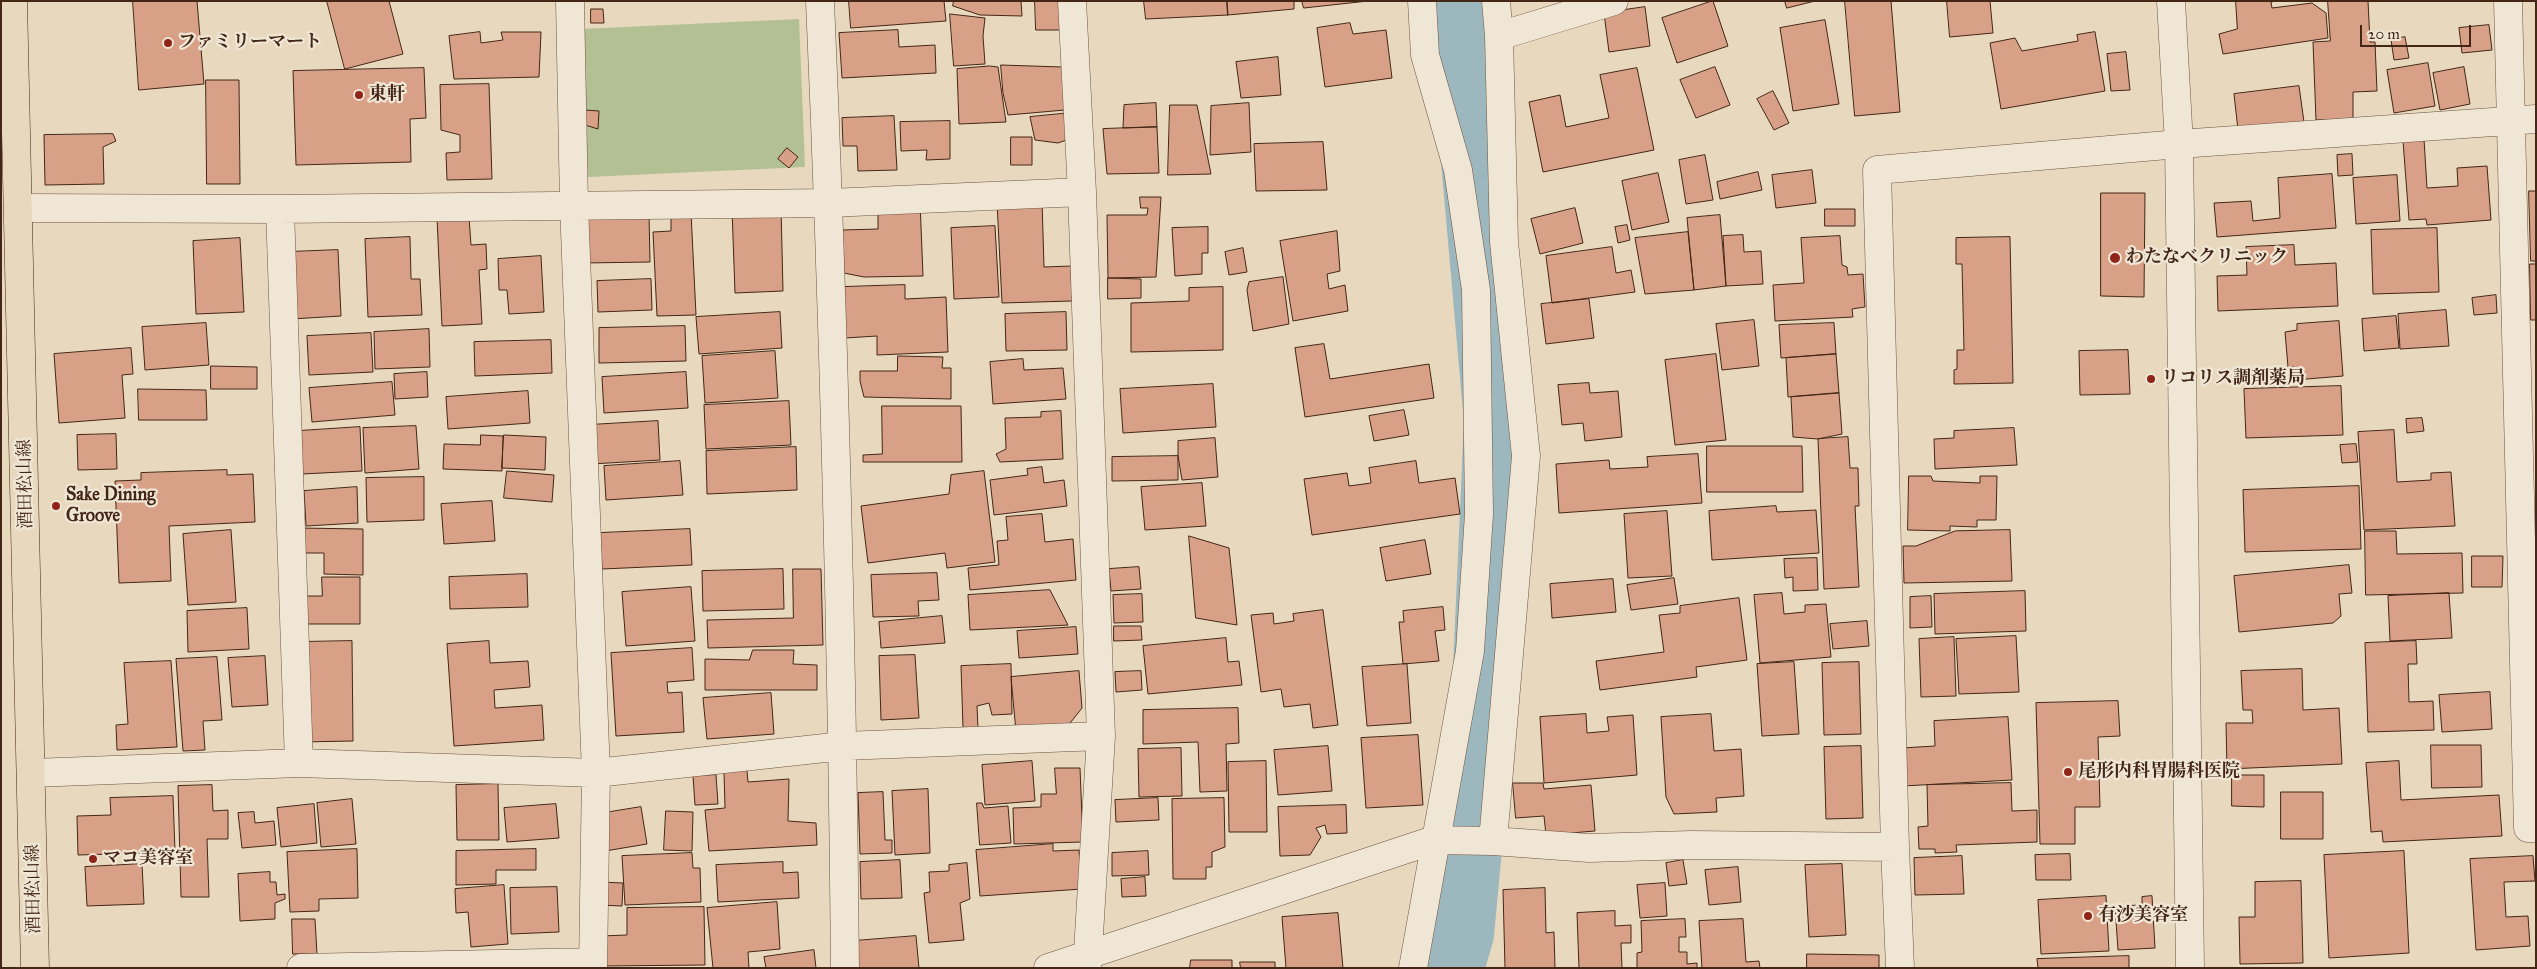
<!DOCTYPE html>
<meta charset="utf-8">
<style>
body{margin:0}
#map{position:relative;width:2537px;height:969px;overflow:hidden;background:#e8d9be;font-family:"IM FELL Great Primer",serif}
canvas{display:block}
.frame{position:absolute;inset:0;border:2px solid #442616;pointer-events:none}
.scale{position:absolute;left:2360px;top:25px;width:111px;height:22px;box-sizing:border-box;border:2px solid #442616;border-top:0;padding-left:6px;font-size:15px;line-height:18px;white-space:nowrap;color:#442616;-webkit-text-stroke:4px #f0e6d5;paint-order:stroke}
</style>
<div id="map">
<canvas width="2537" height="969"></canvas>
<div class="frame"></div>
<div class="scale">20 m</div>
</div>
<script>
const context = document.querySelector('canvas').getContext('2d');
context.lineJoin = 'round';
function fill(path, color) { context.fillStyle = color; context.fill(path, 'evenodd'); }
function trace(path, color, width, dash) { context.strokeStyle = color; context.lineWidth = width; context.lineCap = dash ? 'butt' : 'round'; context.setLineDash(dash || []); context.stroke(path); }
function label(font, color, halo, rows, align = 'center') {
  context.font = font + ' "IM FELL Great Primer","Noto Serif JP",serif'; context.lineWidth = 4.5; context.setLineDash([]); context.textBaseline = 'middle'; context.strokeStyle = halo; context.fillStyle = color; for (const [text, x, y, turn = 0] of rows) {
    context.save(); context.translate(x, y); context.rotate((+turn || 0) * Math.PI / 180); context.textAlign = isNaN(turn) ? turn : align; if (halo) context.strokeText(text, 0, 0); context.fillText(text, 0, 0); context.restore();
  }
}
const green = new Path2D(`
 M799 19 805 167 588 177 580 29Z`);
const river = new Path2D(`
 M1451 968 1461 934 1486 668 1497 422 1460 1`);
const building = new Path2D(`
 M133 1H197L204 84 139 90Z
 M327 1H389L403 54 345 69Z
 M849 1H944L946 21 851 28Z
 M954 1H1021L1022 16 980 15 953 6Z
 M1035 1H1067V30H1036Z
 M1144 1H1227L1228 15 1146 19Z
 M1227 1H1294V9L1228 15Z
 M1302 1H1368L1304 8Z
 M1713 1 1728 46 1677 63 1662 18Z
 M1785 1H1815L1787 8Z
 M1845 1H1891L1900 112 1855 116Z
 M1947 1H1990L1993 33 1950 37Z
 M2236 1H2276L2271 2 2272 8 2312 3 2326 13 2328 38 2223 54 2219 34 2237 29Z
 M2328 1H2368L2370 42H2375L2377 91 2353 92V119L2316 120 2313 42 2330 41Z
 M1645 7 1650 46 1609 52 1604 13Z
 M591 9H603L604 23H591Z
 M950 14 985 18 983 36 985 64 954 66Z
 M1825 20 1839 104 1793 111 1780 28Z
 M1350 23 1353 34 1386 30 1392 78 1325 87 1317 28Z
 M2489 25 2492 50 2462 53 2459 28Z
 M898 30 899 47 935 45 936 73 842 78 839 33Z
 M480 32 481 43 503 40 501 32H541L539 77 454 79 449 36Z
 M2095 32 2105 91 2001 109 1990 43 2015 38 2022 51 2078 41 2077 35Z
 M2405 37 2409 58 2394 60 2391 40Z
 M2126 52 2130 90 2111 91 2107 54Z
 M1278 57 1281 95 1241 98 1236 62Z
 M2428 63 2435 106 2394 113 2387 70Z
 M1001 65 1062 67 1065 110 1008 115 1003 93Z
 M990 66 998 67 1006 122 959 124 957 69Z
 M1715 67 1730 105 1696 118 1680 80Z
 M2464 67 2470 104 2440 110 2433 73Z
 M424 68 426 118 410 119 411 162 296 165 293 71Z
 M1637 68 1654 150 1543 172 1529 102 1560 95 1566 127 1609 118 1600 75Z
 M206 80H239L240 184H207Z
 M489 84 492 179 447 180 446 153 460 152V135L441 130 440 85Z
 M2299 86 2304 122 2238 130 2234 94Z
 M1773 91 1789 123 1774 130 1757 99Z
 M1156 103 1157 127 1123 128 1124 105Z
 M1249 103 1251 152 1210 155 1211 106Z
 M1170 105H1197L1211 174 1168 175Z
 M585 110 599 111 598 129 585 125Z
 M1071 113 1072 138 1058 143 1035 140 1030 117Z
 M894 116 897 170 858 171 857 146H843L842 118Z
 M950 121V159L926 160 927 150 901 151 900 122Z
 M1157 127 1159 173 1107 174 1103 129Z
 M113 134 116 141 103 147 104 184 45 185 44 135Z
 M1011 137H1032V165H1011Z
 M2424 139 2427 188 2458 186 2457 168 2487 166 2491 220 2427 225 2426 219 2409 220 2403 141Z
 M1323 142 1327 190 1256 191 1254 144Z
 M787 148 798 157 789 168 778 159Z
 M2352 154 2353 175 2338 176 2337 155Z
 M1705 155 1713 200 1686 204 1679 160Z
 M1812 170 1816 203 1776 208 1772 175Z
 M1758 172 1762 190 1720 199 1717 182Z
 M1658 173 1669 222 1632 230 1622 181Z
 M2332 174 2336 228 2217 237 2214 203 2251 201 2253 221 2280 218 2278 178Z
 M2397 175 2400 221 2356 224 2353 178Z
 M2529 191H2536V261H2531Z
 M2101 193H2145L2144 297 2101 296Z
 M1140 197H1161L1156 277 1108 278 1107 215H1147L1148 208H1141Z
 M920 201 923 276 864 277 844 273 842 230 878 229V203Z
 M1042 201 1044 267 1071 266 1072 301 1002 303 997 202Z
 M781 207 783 291 735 293 732 209Z
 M1575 208 1583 243 1540 254 1531 219Z
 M1825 209H1855V226H1825Z
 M691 212 696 315 657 316 653 232 671 231V213Z
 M649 213 650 262 584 263 583 215Z
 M1720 215 1726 286 1694 290 1687 218Z
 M469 217 471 245 486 244 487 269 479 270 482 324 442 326 437 218Z
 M1627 225 1630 240 1618 243 1615 227Z
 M995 226 999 297 954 299 951 228Z
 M1208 227V253H1202V274L1175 276 1172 228Z
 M2437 228 2439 292 2373 294 2371 230Z
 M1337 231 1340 271 1327 274 1329 289 1345 285 1348 311 1293 321 1280 241Z
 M1688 232 1694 290 1645 294 1635 238Z
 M1743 235 1744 252 1761 251 1763 284 1726 286 1723 236Z
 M1840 236 1842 265 1847 267 1848 275 1863 274 1865 307 1852 309 1853 317 1775 321 1773 285 1804 283 1801 238Z
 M410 237 411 279H420L422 315 368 317 365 239Z
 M2010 237 2013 383 1954 384V370L1957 369V350H1964L1962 264H1956V238Z
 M240 238 244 312 196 314 193 241Z
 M2294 245 2295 265 2336 263 2338 306 2218 311 2217 276 2247 275 2246 247Z
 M1612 247 1616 273 1631 270 1635 292 1552 303 1546 256Z
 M1243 248 1247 272 1229 275 1225 252Z
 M338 250 341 316 291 319 288 252Z
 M541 256 544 312 509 314 507 290H499L498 259Z
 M2530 264H2536V320H2531Z
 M1283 277 1289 324 1253 331 1247 290 1249 282Z
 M1108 278 1141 279V298L1108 299Z
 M651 279 652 310 598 312 597 281Z
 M905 285V299L946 297 948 352 877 355V336L845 338 843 287Z
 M1223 287V350L1131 352V303L1189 301V288Z
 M2496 295 2497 313 2474 315 2472 298Z
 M1589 299 1594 338 1546 344 1541 304Z
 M2446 310 2449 346 2400 349 2398 314Z
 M780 312 782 348 699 354 696 317Z
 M1066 312 1067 350 1006 351 1005 314Z
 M2396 316 2399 348 2364 351 2362 319Z
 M1754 320 1759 366 1722 370 1716 324Z
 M2339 321 2343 376 2295 380 2294 367H2288L2285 332 2297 330V324Z
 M206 323 209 365 145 370 142 327Z
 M1834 323 1836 354 1781 358 1779 325Z
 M685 326 686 361 599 363V328Z
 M429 329 430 367 375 369 374 332Z
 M371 333 373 372 309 375 307 336Z
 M551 340 552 373 475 376 474 342Z
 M1324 344 1330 379 1429 364 1434 398 1305 417 1295 348Z
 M131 348 133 374 122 375 125 418 59 423 54 354Z
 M2128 350 2130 394 2080 395 2079 351Z
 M775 351 778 398 705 403 702 356Z
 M1716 354 1726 440 1675 445 1665 360Z
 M1836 354 1839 393 1788 397 1786 358Z
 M898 356 943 357 942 368H951V399L864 397 860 381V371H897Z
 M1023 359 1024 370 1063 368 1066 399 993 404 990 362Z
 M211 366 257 367V389H211Z
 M427 372 428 397 395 399 394 374Z
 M686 372 688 408 604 413 602 377Z
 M392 382 395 415 312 422 309 388Z
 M1589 383 1590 393 1618 391 1622 437 1585 441 1583 423 1562 425 1558 385Z
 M1213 384 1216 427 1123 433 1120 389Z
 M2341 386 2343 435 2246 438 2244 389Z
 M138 389 206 390 207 420H139Z
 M528 391 530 423 448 429 446 397Z
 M1839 393 1842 434 1818 439 1793 437 1791 397Z
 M789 401 791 445 706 449 704 405Z
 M882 406H961L962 462H863V455L882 454Z
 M1404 410 1409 435 1374 441 1369 416Z
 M1061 411 1063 459 1000 462 996 454 1006 449 1005 418 1041 417V412Z
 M2422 418 2424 431 2407 433 2406 419Z
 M658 421 660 460 591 464 589 425Z
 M416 426 419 469 365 473 363 428Z
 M360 427 362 471 302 474 299 431Z
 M2014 428 2017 465 1935 469 1934 439 1954 438V431Z
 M2394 430 2397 482 2431 480V473L2451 472 2455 526 2364 530 2358 432Z
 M116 434 117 469 78 470 77 435Z
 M481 435 503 436 502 471 443 469 444 444 480 445Z
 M504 435 546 437 545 470 502 468Z
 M1848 437 1850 468H1858L1859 506H1855L1859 587 1824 589 1818 439Z
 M1215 438 1218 477 1182 480 1178 456V441Z
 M2356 444 2358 462 2342 463 2340 445Z
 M1707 446H1802L1803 492H1707Z
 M796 447 797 490 707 494 706 451Z
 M1698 454 1702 503 1559 513 1556 464 1609 460 1610 469 1648 467 1647 457Z
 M1178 456V480L1112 481V457Z
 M680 461 683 495 606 500 604 466Z
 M1416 461 1419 483 1455 478 1460 514 1312 535 1304 479 1347 473 1349 486 1371 483 1369 468Z
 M1042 467 1044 483 1064 480 1067 506 994 515 990 480 1028 475 1027 469Z
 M227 470V475L253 474 255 522 169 526 171 581 119 583 115 481 141 480V473Z
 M507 471 554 475 552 502 504 498Z
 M984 471 995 562 947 568 945 553 868 563 861 506 949 494 951 475Z
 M1909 476H1931L1933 481 1980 483V476H1997L1996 520H1977V527L1950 526V531L1908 530Z
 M424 477V520L367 522 366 478Z
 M1202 483 1206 526 1145 530 1141 487Z
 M2359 486 2361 549 2245 552 2243 490Z
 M357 487 358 523 306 526 304 491Z
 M492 501 495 541 444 544 441 504Z
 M1776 506 1777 512 1816 510 1819 553 1712 560 1709 511Z
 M1667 511 1672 576 1628 578 1624 514Z
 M1042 514 1045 542 1073 539 1076 580 970 590 968 568 999 565 997 541 1008 540 1006 517Z
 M298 528 363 529V575L324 574V553H298Z
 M690 529 692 565 602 569 600 533Z
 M231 530 236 602 188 605 183 534Z
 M2010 530 2012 581 1904 583 1903 546H1916L1955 531Z
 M2365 531H2396L2397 554 2462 553 2463 593 2366 595Z
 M1189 536 1229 548 1237 625 1196 618Z
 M1425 540 1431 574 1386 581 1380 548Z
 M2472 556H2503L2502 587H2472Z
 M1817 558 1818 590 1793 591V577L1785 578 1784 559Z
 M2349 565 2352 593 2339 594 2341 616 2333 623 2239 632 2234 576Z
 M1139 567 1141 589 1111 591 1109 569Z
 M783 569 784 609 703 611 702 571Z
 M793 569H821L823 645 708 648 707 620 793 618Z
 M937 573 939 600 918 601 919 616 873 617 871 575Z
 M527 574 528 607 450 609 449 577Z
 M322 577H360V624H299V596H322Z
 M1674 578 1678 604 1631 610 1627 585Z
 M1613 579 1616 612 1552 618 1550 584Z
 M691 587 695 641 626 646 622 592Z
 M1050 590 1068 625 970 630 968 595Z
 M2025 591 2026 631 1935 634 1934 594Z
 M1782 593 1784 614 1805 612V605L1826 604 1831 657 1760 663 1754 595Z
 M2449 593 2452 638 2390 641 2388 596Z
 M1142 594 1143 622 1114 623 1113 595Z
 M1931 596 1932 627 1910 628V597Z
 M1739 598 1747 660 1696 667 1697 677 1600 690 1596 661 1664 652 1659 615 1680 613V606Z
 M1443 607 1445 630 1435 631 1439 661 1403 664 1399 622H1404L1403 611Z
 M247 608 249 649 188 652 187 611Z
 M1323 610 1338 725 1313 728 1310 704 1284 707 1281 689 1261 692 1251 615 1273 613 1274 624 1294 621 1293 614Z
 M942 616 945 643 881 648 879 622Z
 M1867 621 1869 646 1833 649 1830 624Z
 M1114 626H1141L1142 640 1114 641Z
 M1076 627 1078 654 1019 658 1017 631Z
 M2016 636 2019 692 1959 694 1956 639Z
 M1954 637 1956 696 1921 697 1919 639Z
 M1226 638 1228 662 1239 661 1242 685 1148 694 1143 646Z
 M352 641 353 741 301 742 300 642Z
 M489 641 490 663 528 661 530 687 494 690 495 708 542 705 544 740 454 746 447 644Z
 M2416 641 2417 664H2408L2409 702 2433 701 2434 730 2368 732 2365 643Z
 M692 648 694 680 667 682 668 693 682 692 684 732 616 736 611 653Z
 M753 650H794L793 664 817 665V690H705V659L749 660Z
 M915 655 919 718 881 720 879 656Z
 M265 656 268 705 232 707 228 658Z
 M217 657 222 720 203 721 205 750 183 751 176 659Z
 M171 661 177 747 117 750 116 725 128 724 124 663Z
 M1794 662 1799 734 1762 736 1757 664Z
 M1859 662 1861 734 1824 735 1822 663Z
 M1011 664 1012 714 992 715 989 703 977 706 978 728H963L961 666Z
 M1407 664 1411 723 1367 726 1362 667Z
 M2302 669 2303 710 2339 708 2342 764 2227 769 2226 723H2253L2252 710H2243L2241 671Z
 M1079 671 1082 708 1067 727 1016 732 1011 677Z
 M1141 671 1142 690 1116 692 1115 672Z
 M2490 692 2492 729 2442 732 2439 695Z
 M771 693 774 734 707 739 703 698Z
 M2118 701 2120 736 2098 737 2100 807H2075V844H2040L2036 703Z
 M1238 708 1239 743 1226 744 1227 791 1200 792 1198 742 1143 744V710Z
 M1586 714 1587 733 1609 731 1607 717 1633 715 1637 775 1544 783 1540 717Z
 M1711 714 1714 751 1741 749 1744 796 1716 798 1717 812 1674 814 1666 797 1661 717Z
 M2008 717 2012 780 1903 786 1901 748 1935 746 1934 721Z
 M1418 735 1423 805 1366 808 1361 738Z
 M2431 745H2481L2482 787 2432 788Z
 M1328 746 1332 791 1278 795 1274 750Z
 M1861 746 1863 818 1826 819 1824 747Z
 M1181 748 1182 796 1139 797 1138 749Z
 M1032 761 1035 801 985 805 982 765Z
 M1266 761 1267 832H1229L1228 762Z
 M2399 761 2401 800 2499 795 2502 836 2383 842 2382 831 2371 832 2366 763Z
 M1055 768H1080L1083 842 1014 844 1013 808 1041 807V794H1056Z
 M747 770 748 782 789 779 788 821 816 823 817 845 709 851 705 810 725 808 724 773Z
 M716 775 718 804 695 805 693 776Z
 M2232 775H2264V807L2232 806Z
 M1513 783H1543L1544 789 1591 785 1595 831 1546 835 1544 816 1516 818Z
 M2011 783 2012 811 2037 810V842L1956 845 1957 852 1935 853V849H1919L1918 827 1928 826 1927 785Z
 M498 784 499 840H457L456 785Z
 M212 785 213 811 228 810V839H207L209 897H181L178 786Z
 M928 789 930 853 895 855 892 791Z
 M883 792 885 840H892V853L860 854 858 793Z
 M2281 792H2323V839H2281Z
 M173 796 175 852 78 855 77 816 111 815 110 798Z
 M1158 798 1159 820 1116 822 1115 800Z
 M1224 798 1225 847 1212 852V867H1206V879H1173L1172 799Z
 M352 799 356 844 321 847 317 803Z
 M977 803H982L984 808 1008 806 1011 843 980 845Z
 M314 804 317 843 281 847 277 808Z
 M556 804 559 838 507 842 504 808Z
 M1346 805 1347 833 1327 834 1325 825 1316 828 1321 837 1310 855 1280 856 1278 807Z
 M641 807 647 844 605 851 598 814Z
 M666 811 693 812 692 851 664 850Z
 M254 812 255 823 274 821 276 845 242 848 238 813Z
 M1053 844V851L1079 850 1082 889 980 896 976 850Z
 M357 849 358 898 319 899V911L290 912 287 852Z
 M536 849V870H496V884L456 885V851Z
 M1148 851 1149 875 1112 876V853Z
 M2404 851 2409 953 2329 958 2324 855Z
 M692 853 693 868H700L701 902 625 905 622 856Z
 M2070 854 2071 880H2036L2035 855Z
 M1962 856 1964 894 1915 895 1914 858Z
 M2533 856 2535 881 2504 882 2506 917 2528 916 2530 946 2476 950 2470 859Z
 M900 860 902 898 861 899 860 862Z
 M1683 860 1687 884 1669 886 1666 863Z
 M783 862V873L798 872 799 898 718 902 716 865Z
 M967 863 970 899 960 903 964 940 929 943 924 893 930 892 929 872 949 871V865Z
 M142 864 144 904 87 906 85 867Z
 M1842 864 1846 935 1809 937 1805 865Z
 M1738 867 1741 902 1709 905 1705 870Z
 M270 872V882H276L277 895 285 894V899L275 903V919L240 921 238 874Z
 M1145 877 1146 896 1122 897 1121 879Z
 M2301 881 2303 963 2240 964 2239 917H2255V882Z
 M599 882 623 883 622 906 598 905Z
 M1665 883 1667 916 1640 918 1637 885Z
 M504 885 508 944 471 947 468 912 456 913 455 889Z
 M557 887 559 932 511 934 510 888Z
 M1545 888 1546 933 1554 932 1555 968H1505L1503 890Z
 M2106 896 2109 951 2041 954 2038 900Z
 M2152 896 2155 948 2118 950 2115 906 2142 905V897Z
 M777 902 780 949 748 952 749 968H713L707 908Z
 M704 907 705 965 601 966 600 936 627 935V908Z
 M1615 911V926L1631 925V943H1621L1622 968H1579L1577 913Z
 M1338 913 1343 968H1286L1282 917Z
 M292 919H315L317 954H293Z
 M1685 919 1686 937H1679V952H1687V964L1697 963V968H1637V953L1642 952 1641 921Z
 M1743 919 1746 962 1759 961 1760 968H1702L1699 921Z
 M916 936 919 968H856L854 941Z
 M814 950 816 968H766L764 957Z
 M1807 954 1879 955V968H1807Z
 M2129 956V968H2038L2037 959Z
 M1191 960H1232V968H1190Z
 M1240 962H1275V968H1241Z`);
const minor = new Path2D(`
 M570 1 574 205 596 773 593 968
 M820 1C834 323 842 645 845 968
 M1072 1 1082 192 1101 736 1087 968
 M2508 1 2528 828H2536
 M1499 36 1614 1
 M20 208 280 209 829 203 1082 192
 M280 209 299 763
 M32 773 299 763 596 773 843 746 1101 736
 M1493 841 1526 456 1504 242 1499 36 1496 1
 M301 968 593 962
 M1048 968 1434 840 1493 841 1589 848 1691 845 1895 847
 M1413 968 1470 651 1479 514 1476 290 1458 170 1425 55 1422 1
 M1900 968 1895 847 1877 170 2179 144 2536 119`);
const tertiary = new Path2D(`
 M2171 1 2179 144 2190 968`);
const primary = new Path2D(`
 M13 1 35 968`);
const markers = [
 [168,43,5,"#8f2418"],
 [359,95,5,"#8f2418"],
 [2115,258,6,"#8f2418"],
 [2151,379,5,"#8f2418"],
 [56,506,5,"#8f2418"],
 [2068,772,5,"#8f2418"],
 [93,859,5,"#8f2418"],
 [2088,916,5,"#8f2418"]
];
const poiNames = [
 ["ファミリーマート",178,43],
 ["東軒",369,95],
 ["わたなべクリニック",2126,258],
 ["リコリス調剤薬局",2161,379],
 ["Sake Dining",66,496],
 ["Groove",66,517],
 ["尾形内科胃腸科医院",2078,772],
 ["マコ美容室",103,859],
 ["有沙美容室",2098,916]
];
const streetNames = [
 ["酒田松山線",26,484,-91],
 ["酒田松山線",34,889,-91]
];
fill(green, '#b3c094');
trace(river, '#9cb7bd', 66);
fill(building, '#d8a087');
trace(building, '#442616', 1);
trace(minor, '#6d5340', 29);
trace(tertiary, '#6d5340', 29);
trace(primary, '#442616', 29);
trace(minor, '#f0e6d5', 28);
trace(tertiary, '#f0e6d5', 28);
trace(primary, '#e8d9be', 28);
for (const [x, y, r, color] of markers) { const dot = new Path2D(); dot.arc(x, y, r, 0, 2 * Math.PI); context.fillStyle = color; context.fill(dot); trace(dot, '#f0e6d5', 2); }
label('bold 18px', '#442616', '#f0e6d5', poiNames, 'left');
label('18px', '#442616', '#f0e6d5', streetNames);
</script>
